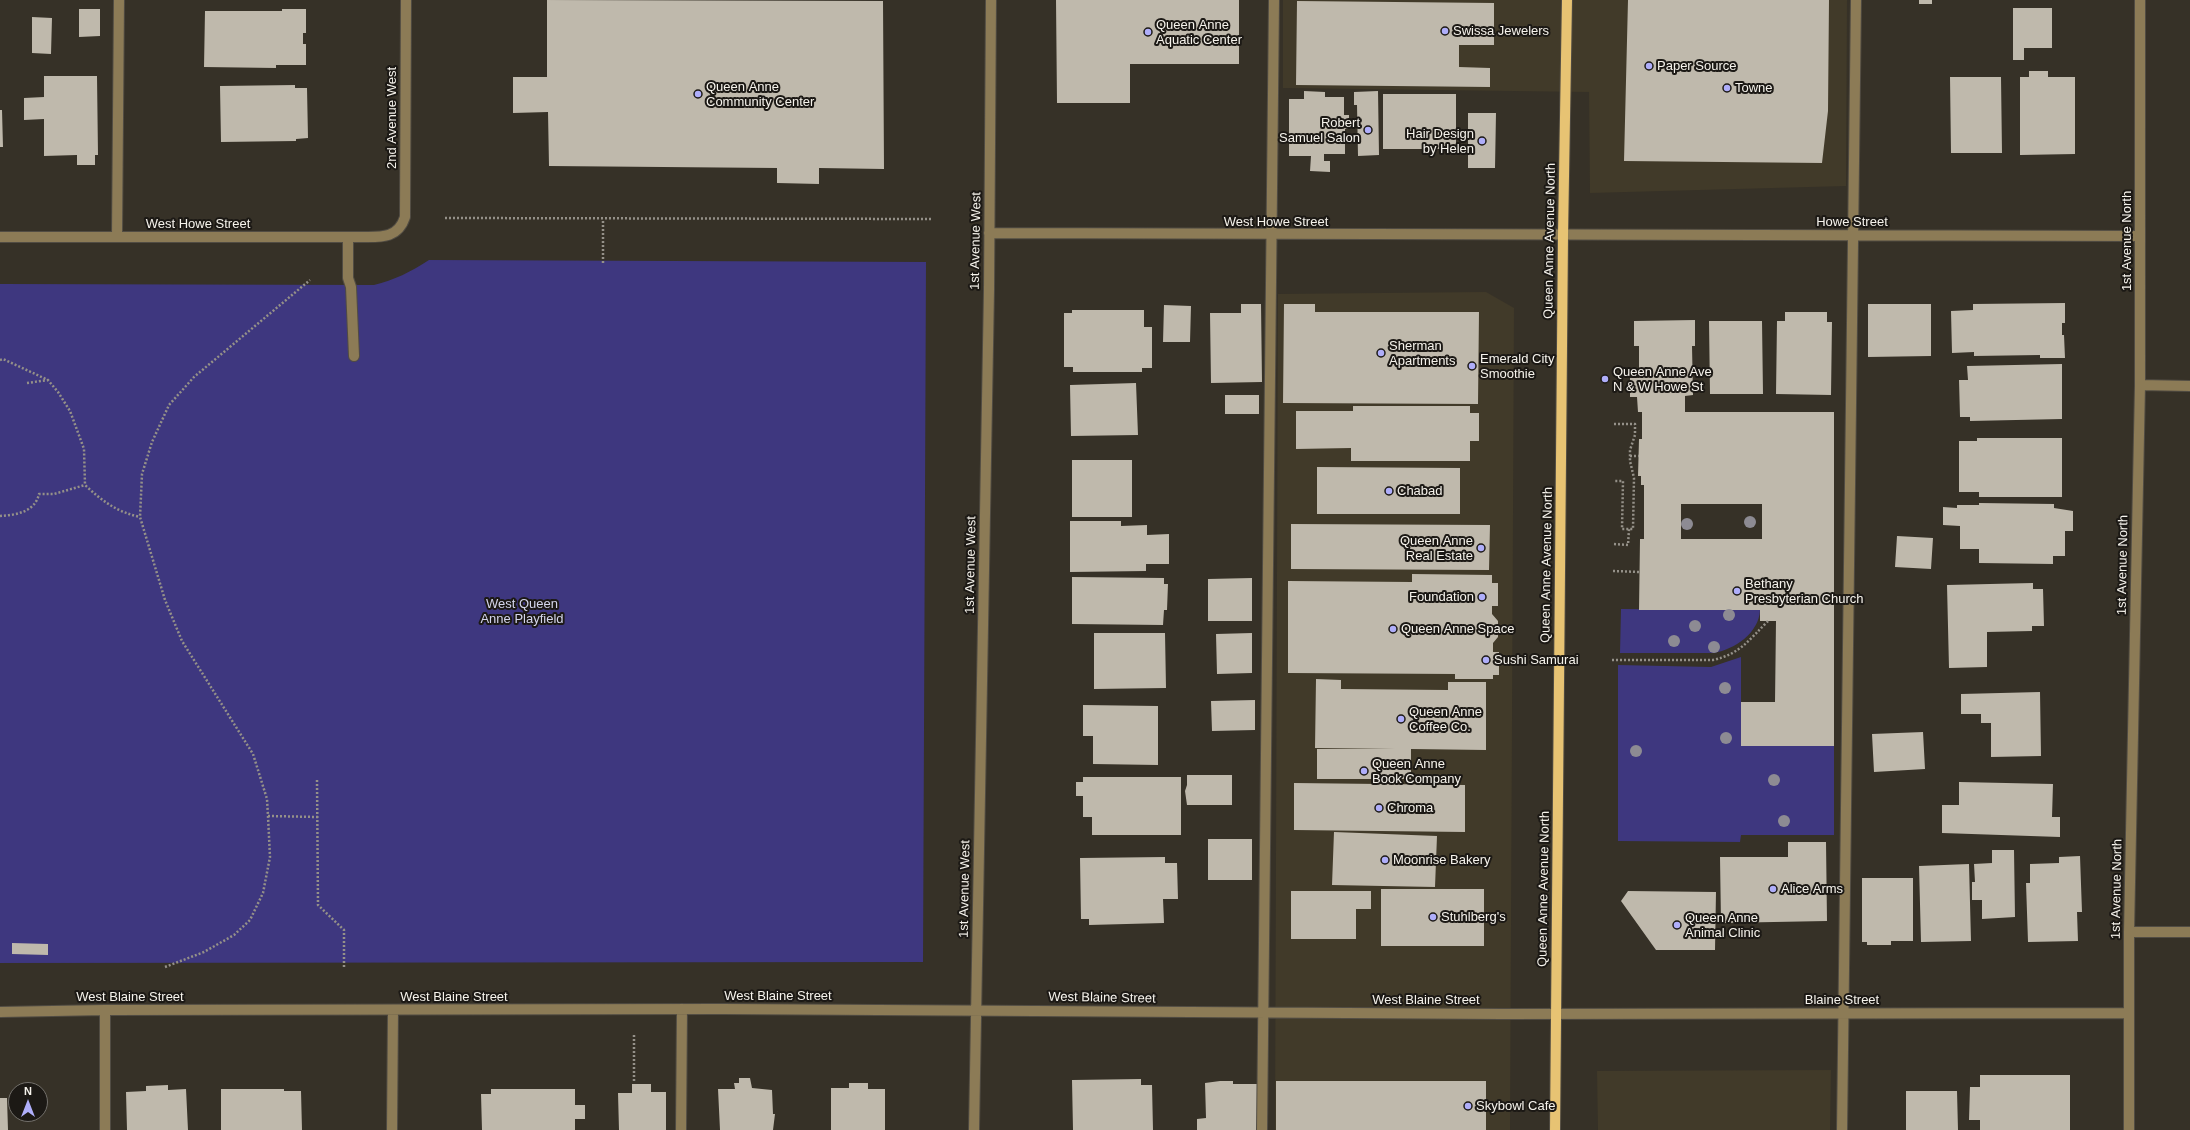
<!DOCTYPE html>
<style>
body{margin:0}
#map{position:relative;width:2190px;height:1130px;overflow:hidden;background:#363127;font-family:Helvetica,sans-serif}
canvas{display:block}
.north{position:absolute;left:8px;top:1082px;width:40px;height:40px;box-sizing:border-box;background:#1c1915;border:1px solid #73706b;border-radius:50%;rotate:0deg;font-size:11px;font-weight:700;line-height:16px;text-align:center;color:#f6f3ec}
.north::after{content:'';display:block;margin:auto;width:14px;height:18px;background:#afaefa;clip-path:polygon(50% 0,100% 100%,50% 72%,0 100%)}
</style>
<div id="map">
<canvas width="2190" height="1130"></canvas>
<div class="north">N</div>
</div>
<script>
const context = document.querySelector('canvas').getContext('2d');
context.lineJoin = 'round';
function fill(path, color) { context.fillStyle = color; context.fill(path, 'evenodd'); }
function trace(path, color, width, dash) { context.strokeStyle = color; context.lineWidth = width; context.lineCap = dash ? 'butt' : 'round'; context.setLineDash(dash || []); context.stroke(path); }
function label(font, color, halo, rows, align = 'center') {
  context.font = font + ' Helvetica,sans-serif'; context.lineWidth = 4; context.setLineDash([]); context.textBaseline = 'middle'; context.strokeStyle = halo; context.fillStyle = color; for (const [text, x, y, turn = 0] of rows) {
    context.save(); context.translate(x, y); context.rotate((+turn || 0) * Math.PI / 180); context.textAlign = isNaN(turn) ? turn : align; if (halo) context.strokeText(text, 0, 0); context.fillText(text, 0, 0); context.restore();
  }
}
const built = new Path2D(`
 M1283 0H1847L1846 186 1590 193 1589 92 1283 88Z
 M1486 292 1514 308 1510 1130H1275L1278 294Z
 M1831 1070 1830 1130H1598L1597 1071Z`);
const green = new Path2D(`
 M429 260 926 262 923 962 0 963V284L374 285C394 280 411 272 429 260Z
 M1621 609 1760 610C1759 633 1735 649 1714 653H1620Z
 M1741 657V746H1834V835H1741L1740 842 1618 841V665L1711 667Z`);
const building = new Path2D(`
 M547 0 883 1 884 169 819 168V184L777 183V168L549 166 548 112 513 113V77H547Z
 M1056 0H1239V64H1130V103H1057Z
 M1628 0H1829L1828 111 1822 163 1624 161Z
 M1919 0H1932V4H1919Z
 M1297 1 1494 3V45H1459V67L1490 68V87L1296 85Z
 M2013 8H2052V48H2024V60H2013Z
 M79 9H100V36L79 37Z
 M282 9H306V33H303V44H306V65H276V68L204 67 205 11H282Z
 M32 17 52 18 51 54 32 53Z
 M2029 71H2048V77H2075V154L2020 155V77H2029Z
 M44 76H97L98 155H95V165H77V155L44 156V119L24 120V98L44 97Z
 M1950 77H2001L2002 153H1951Z
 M295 85V88H307L308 138 296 139V141L221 142 220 86Z
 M1304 91 1325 92V97H1344V115H1349V129H1345V154H1324V161H1330V172L1310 171 1311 156H1289V99H1304Z
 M1378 91 1379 155 1358 156 1357 105H1354V92Z
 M1383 94H1456V149H1383Z
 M0 110H2L3 147H0Z
 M1468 113H1496L1495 168H1468Z
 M2065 303V323H2062V335H2064L2065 358H2040V355L1974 356V352L1952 353 1951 311 1973 310V304Z
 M1241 304H1261L1262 382 1211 383 1210 313H1241Z
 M1284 304H1315V312H1479L1478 404 1283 403Z
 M1868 304H1931V356L1868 357Z
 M1164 305 1191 306 1190 342H1163Z
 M1072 310H1144V327H1152V368H1142V372H1073V367H1064V313H1072Z
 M1785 312H1827V322H1832L1831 395 1776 394 1777 321H1785Z
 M1695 320V346H1692L1693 395 1685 396V412H1834V746H1741V702H1775L1776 621H1760V610H1639L1640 539H1644V485H1641V476H1638L1639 439H1642V412H1638L1637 397H1630V378H1639V346H1634V321ZM1681 504H1762V539H1681Z
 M1709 321H1762L1763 394H1710Z
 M2062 364V419L1970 421V417H1960L1959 380H1968L1967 366Z
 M1136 383 1138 435 1071 436 1070 385Z
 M1225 395H1259V414H1225Z
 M1353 406H1470V413H1479V441H1470V461H1351V448L1296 449V411H1353Z
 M1977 438H2062V497H1979V492H1959V441H1977Z
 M1072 460H1132V517H1072Z
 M1317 467 1460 468V514H1317Z
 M1979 503 2054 504V508L2073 511V531H2065V556H2053V564L1979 563V549H1960V526L1943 525V507L1957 508V505H1979Z
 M1070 521H1121V526L1147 525V535L1169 534V564H1146V571L1070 572Z
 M1291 524 1490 525 1489 570 1291 569Z
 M1897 536 1933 538 1931 569 1895 567Z
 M1412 574 1492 575V583H1498V606H1492V614L1498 621V637L1493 643V652H1499V675H1493V679H1455V674L1288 673V581L1412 582Z
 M1072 577 1164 578V584H1168L1167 610H1164L1163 625 1072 624Z
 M1252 578V621H1208V579Z
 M2033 583V589H2043L2044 626H2032V631L1987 632V667L1949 668 1947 585Z
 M1094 633H1165L1166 688 1094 689Z
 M1252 633V673L1217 674 1216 634Z
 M1316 679 1341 680V689L1448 690V682H1486V750L1411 749V779H1317V749H1395L1315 748Z
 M2040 692 2041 756 1991 757V723H1981V714H1961V694Z
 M1255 700V730L1212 731 1211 701Z
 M1083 705 1158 706V765L1093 764V736H1083Z
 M1923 732 1925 769 1874 772 1872 734Z
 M1187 775H1232V805H1187L1185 791 1187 785Z
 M1083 777H1181V835H1092V817H1083V796H1076V782H1083Z
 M1959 782 2053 784 2052 817H2060V837L1942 833V805H1959Z
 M1294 783 1465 785V832L1294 830Z
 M1334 832 1437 836 1435 887 1332 885Z
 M1208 839H1252V880H1208Z
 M1788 842H1826L1827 921 1721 923 1720 857H1788Z
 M1992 850H2014L2015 917 1982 919V900H1972V882H1975L1974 864 1992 863Z
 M2080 856 2082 912H2077L2078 941 2028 942 2026 883H2030V864L2059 863V857Z
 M1165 857V863H1177L1178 899H1163L1164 923 1089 925V919H1081L1080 858Z
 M1969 864 1971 941 1921 942 1919 866Z
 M1862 878H1913V941H1891V945H1867V942H1862Z
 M1381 889H1484V946H1381Z
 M1291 891H1371V909H1356V939H1291Z
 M1628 891 1716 892 1715 950H1656L1621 901Z
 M12 943 48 944V955L12 954Z
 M1980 1075H2070V1130H1980V1120H1969L1970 1087H1980Z
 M739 1078H750L752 1088 772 1090 773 1114H775L773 1130H720L718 1089H735L734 1083H739Z
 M1141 1079V1085H1152L1153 1130H1073L1072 1080Z
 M1220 1081H1233V1084H1257V1130H1197V1119L1206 1118 1205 1083Z
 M1276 1081H1486V1130H1276Z
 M849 1083H868V1089H885V1130H831V1088H849Z
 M632 1084H651V1092H666V1130H619L618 1093H632Z
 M168 1085V1090L186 1089 188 1130H127L126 1092 146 1091V1086Z
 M221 1089H284V1091H301L302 1130H221Z
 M491 1089H575V1105H585V1119H575V1130H482L481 1094H491Z
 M1906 1091H1957L1958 1130H1906Z
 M0 1098H7L8 1130H0Z`);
const path = new Path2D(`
 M445 218 932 219
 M603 263V219
 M0 360 3 359 48 380 58 392 70 411 84 449 85 485C102 501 117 512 140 517
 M27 383 48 380
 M1614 424H1635V435L1630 450V461L1634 478 1633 529H1622L1623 481H1614
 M1630 456H1639
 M0 516C16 515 35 512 39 494H54L85 485
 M1614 544 1628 545 1629 529
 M1613 571 1640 572
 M1612 660H1713C1740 654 1749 640 1768 621
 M317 780 318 905 344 930V968
 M268 816 318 817
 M165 967 204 952 234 935 250 920 263 893 270 857 268 816 267 799 253 754 182 641 165 600 140 517 142 474 152 442 169 405 194 377 310 280
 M634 1035V1081`);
const minor = new Path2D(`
 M989 233 2140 236
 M0 237H353C375 236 397 242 405 217L406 0
 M117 237 119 0
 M348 237V278L351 287 354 356
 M2140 385 2190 386
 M2129 932H2190
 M105 1010V1130
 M0 1012 105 1010 723 1009 1502 1014 2129 1013
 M392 1130 393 1010
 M681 1130 682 1009
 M974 1130 989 290 991 0
 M1262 1130 1274 0
 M1842 1130 1856 0
 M2129 1130V932L2140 385V0`);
const major = new Path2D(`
 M1555 1130 1563 235 1567 0`);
const trees = [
 [1750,522],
 [1687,524],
 [1729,615],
 [1695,626],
 [1674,641],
 [1714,647],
 [1725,688],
 [1726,738],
 [1636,751],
 [1774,780],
 [1784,821]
];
const markers = [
 [1445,31,4,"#afaefa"],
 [1148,32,4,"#afaefa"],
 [1649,66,4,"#afaefa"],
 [1727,88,4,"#afaefa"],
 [698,94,4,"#afaefa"],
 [1368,130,4,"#afaefa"],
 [1482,141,4,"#afaefa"],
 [1381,353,4,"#afaefa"],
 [1472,366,4,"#afaefa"],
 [1605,379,4,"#afaefa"],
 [1389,491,4,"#afaefa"],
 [1481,548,4,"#afaefa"],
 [1737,591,4,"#afaefa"],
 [1482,597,4,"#afaefa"],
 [1393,629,4,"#afaefa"],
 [1486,660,4,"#afaefa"],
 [1401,719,4,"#afaefa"],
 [1364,771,4,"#afaefa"],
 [1379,808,4,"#afaefa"],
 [1385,860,4,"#afaefa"],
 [1773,889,4,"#afaefa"],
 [1433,917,4,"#afaefa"],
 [1677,925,4,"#afaefa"],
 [1468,1106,4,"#afaefa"]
];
const poiNames = [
 ["Queen Anne",1156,25],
 ["Aquatic Center",1156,40],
 ["Swissa Jewelers",1453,31],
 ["Paper Source",1657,66],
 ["Queen Anne",706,87],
 ["Community Center",706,102],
 ["Towne",1735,88],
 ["Robert",1360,123,"right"],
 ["Samuel Salon",1360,138,"right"],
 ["Hair Design",1474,134,"right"],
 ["by Helen",1474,149,"right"],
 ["Sherman",1389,346],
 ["Apartments",1389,361],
 ["Emerald City",1480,359],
 ["Smoothie",1480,374],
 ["Queen Anne Ave",1613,372],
 ["N & W Howe St",1613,387],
 ["Chabad",1397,491],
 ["Queen Anne",1473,541,"right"],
 ["Real Estate",1473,556,"right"],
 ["Bethany",1745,584],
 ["Presbyterian Church",1745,599],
 ["Foundation",1474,597,"right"],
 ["Queen Anne Space",1401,629],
 ["Sushi Samurai",1494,660],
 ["Queen Anne",1409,712],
 ["Coffee Co.",1409,727],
 ["Queen Anne",1372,764],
 ["Book Company",1372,779],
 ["Chroma",1387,808],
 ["Moonrise Bakery",1393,860],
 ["Alice Arms",1781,889],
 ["Stuhlberg's",1441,917],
 ["Queen Anne",1685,918],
 ["Animal Clinic",1685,933],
 ["Skybowl Cafe",1476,1106]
];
const streetNames = [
 ["2nd Avenue West",392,118,-90],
 ["West Howe Street",1276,222],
 ["Howe Street",1852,222],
 ["West Howe Street",198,224],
 ["1st Avenue West",976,241,-89],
 ["Queen Anne Avenue North",1550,241,-89],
 ["1st Avenue North",2127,241,-90],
 ["1st Avenue West",971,565,-89],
 ["Queen Anne Avenue North",1547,565,-89],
 ["1st Avenue North",2123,565,-89],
 ["1st Avenue West",965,889,-89],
 ["Queen Anne Avenue North",1544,889,-89],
 ["1st Avenue North",2117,889,-89],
 ["West Blaine Street",778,996],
 ["West Blaine Street",130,997],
 ["West Blaine Street",454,997],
 ["West Blaine Street",1102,998,1],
 ["West Blaine Street",1426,1000],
 ["Blaine Street",1842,1000]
];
const parkNames = [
 ["West Queen",522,604],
 ["Anne Playfield",522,619]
];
fill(built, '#413a29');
fill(green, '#3e377f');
fill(building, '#bfb9ac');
trace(minor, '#514c43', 12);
trace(major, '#514c43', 12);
trace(path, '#959189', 2.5, [2, 2]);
trace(minor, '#8c7b56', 10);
trace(major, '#e7c373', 10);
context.fillStyle = '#8d8b93';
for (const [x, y] of trees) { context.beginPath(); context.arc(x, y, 6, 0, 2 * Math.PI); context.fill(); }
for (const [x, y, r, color] of markers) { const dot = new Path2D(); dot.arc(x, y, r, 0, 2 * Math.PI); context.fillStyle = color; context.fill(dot); trace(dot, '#1c1915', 1.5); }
label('13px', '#f6f3ec', '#1c1915', poiNames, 'left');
label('13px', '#f6f3ec', '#1c1915', streetNames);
label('13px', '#d4d5eb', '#1c1915', parkNames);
</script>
